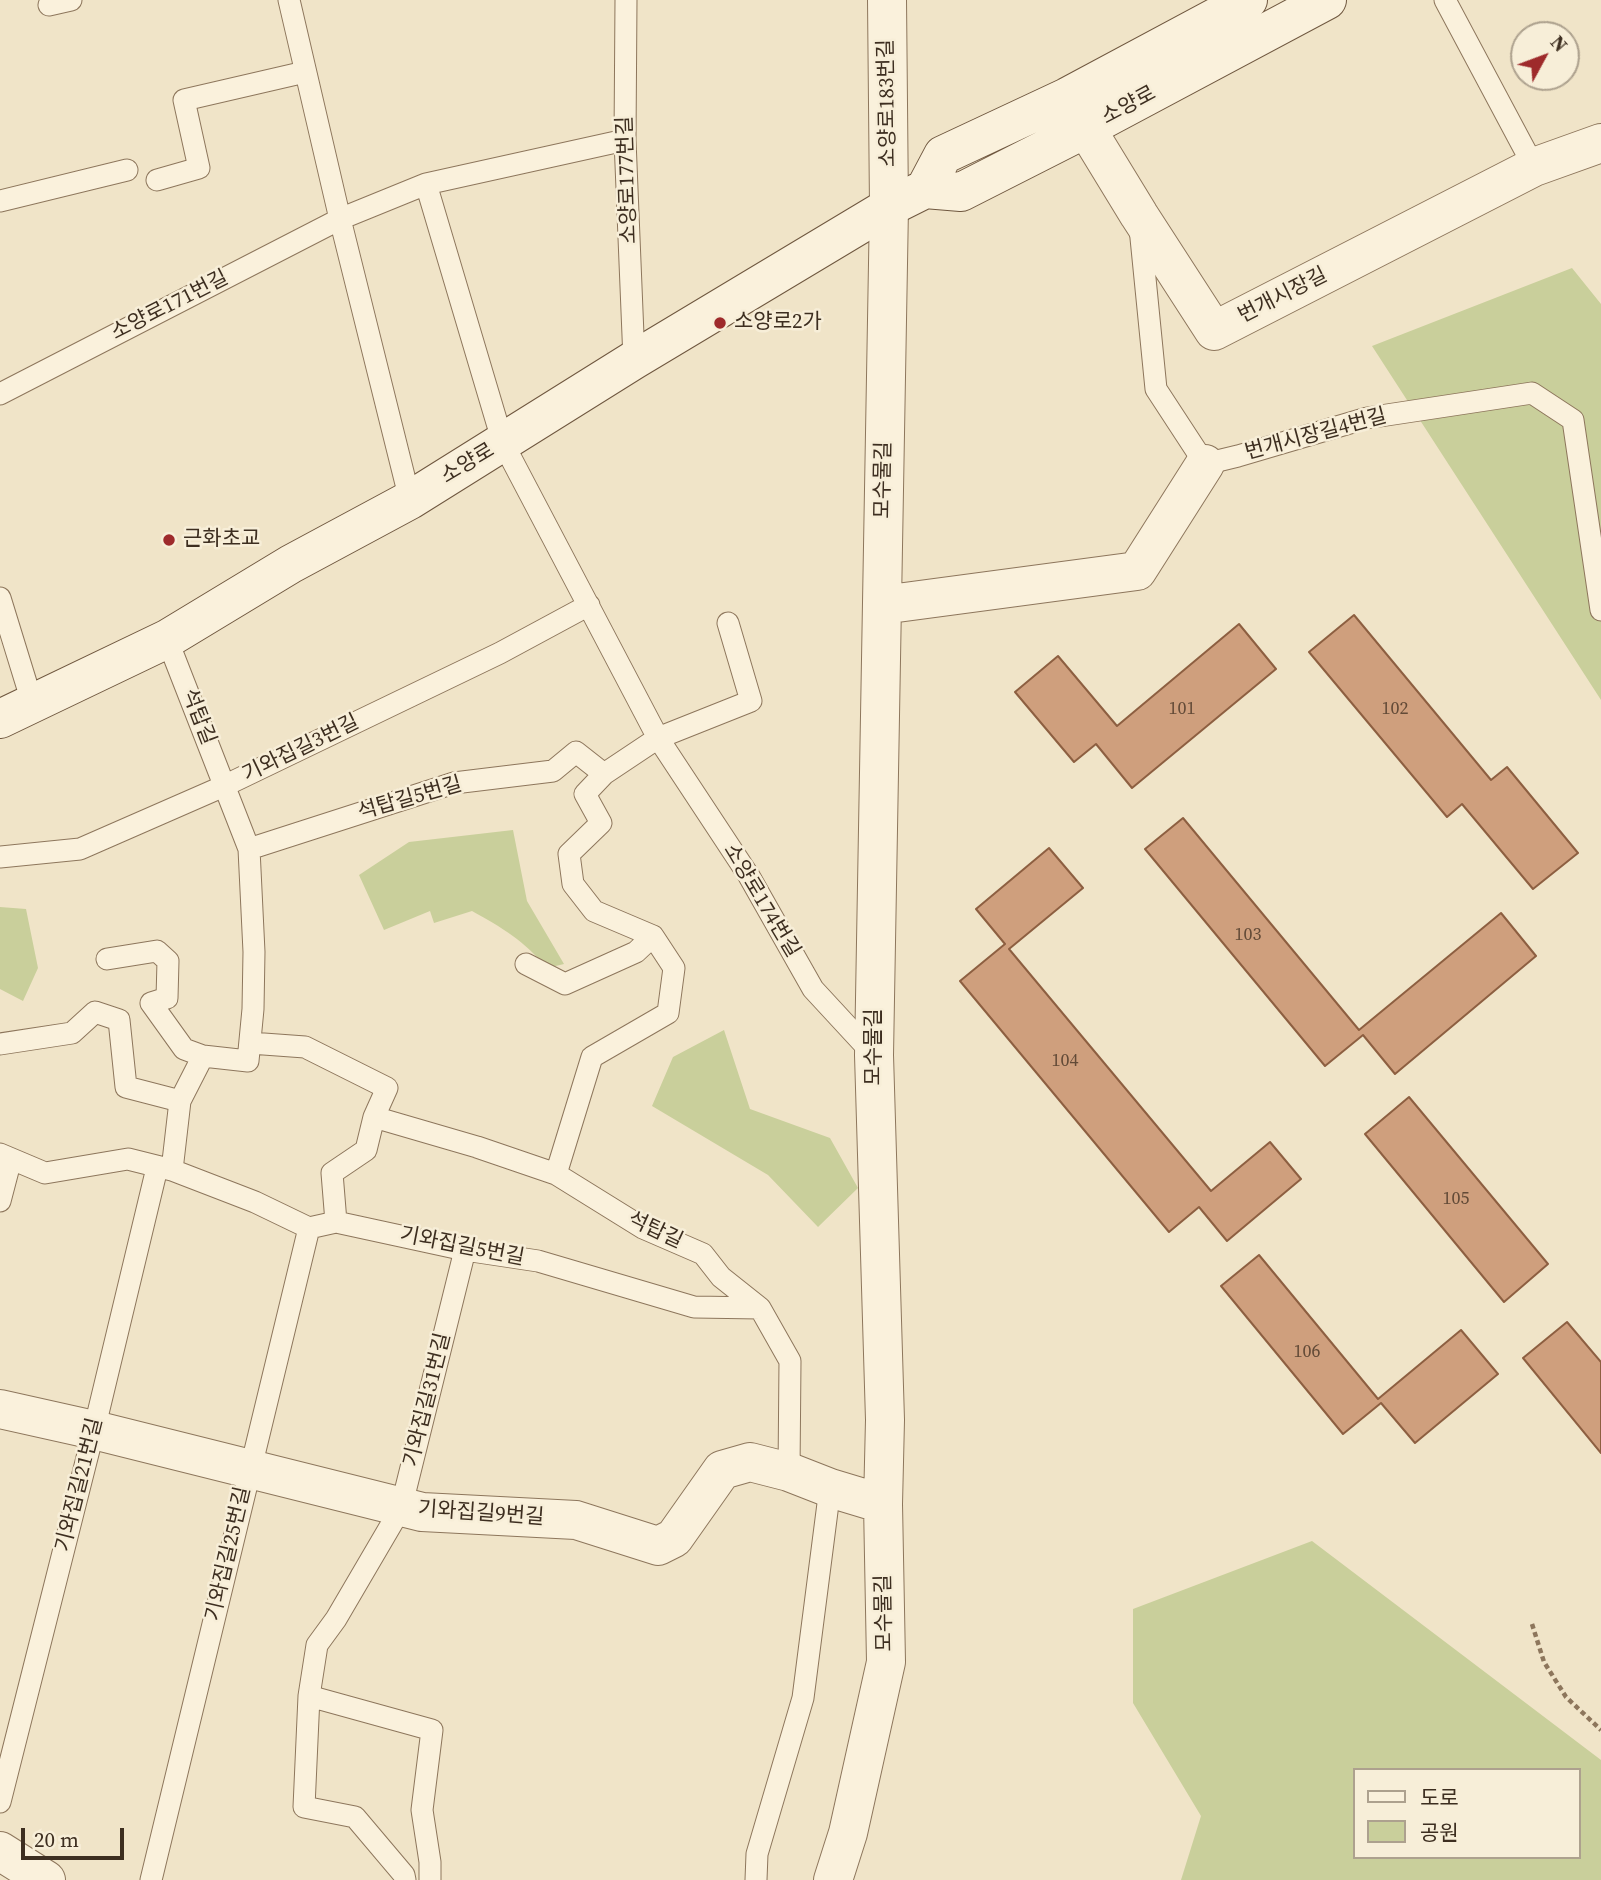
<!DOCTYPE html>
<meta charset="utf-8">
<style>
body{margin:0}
#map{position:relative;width:1601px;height:1880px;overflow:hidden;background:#f0e4c8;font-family:"Source Serif 4","Noto Sans KR",serif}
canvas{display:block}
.legend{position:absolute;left:1353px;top:1768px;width:228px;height:91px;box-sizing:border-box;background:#f7eed8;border:2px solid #ada18e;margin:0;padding:9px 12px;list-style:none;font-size:21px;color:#3d2e20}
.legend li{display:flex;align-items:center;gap:14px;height:35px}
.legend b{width:35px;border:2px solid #ada18e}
.north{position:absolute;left:1510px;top:21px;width:70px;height:70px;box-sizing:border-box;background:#f7eed8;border:2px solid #ada18e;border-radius:50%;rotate:49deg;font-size:19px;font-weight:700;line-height:28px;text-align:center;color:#3d2e20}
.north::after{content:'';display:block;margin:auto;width:24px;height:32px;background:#9e2a2b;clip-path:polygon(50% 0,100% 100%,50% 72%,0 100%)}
.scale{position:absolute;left:21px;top:1828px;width:103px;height:32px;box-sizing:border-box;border:4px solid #3d2e20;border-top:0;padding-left:9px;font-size:21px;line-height:24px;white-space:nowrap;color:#3d2e20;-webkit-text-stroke:5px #f7eed8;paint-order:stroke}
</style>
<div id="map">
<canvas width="1601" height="1880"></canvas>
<ul class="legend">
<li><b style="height:9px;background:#faf1dc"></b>도로</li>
<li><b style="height:19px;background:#c9cf9b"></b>공원</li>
</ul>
<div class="north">N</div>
<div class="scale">20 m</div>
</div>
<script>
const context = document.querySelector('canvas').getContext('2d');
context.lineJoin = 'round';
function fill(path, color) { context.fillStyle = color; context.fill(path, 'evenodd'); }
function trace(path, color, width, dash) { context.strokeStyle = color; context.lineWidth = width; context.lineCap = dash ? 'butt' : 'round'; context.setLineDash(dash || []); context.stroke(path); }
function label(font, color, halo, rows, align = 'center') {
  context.font = font + ' "Source Serif 4","Noto Sans KR",serif'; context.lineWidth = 5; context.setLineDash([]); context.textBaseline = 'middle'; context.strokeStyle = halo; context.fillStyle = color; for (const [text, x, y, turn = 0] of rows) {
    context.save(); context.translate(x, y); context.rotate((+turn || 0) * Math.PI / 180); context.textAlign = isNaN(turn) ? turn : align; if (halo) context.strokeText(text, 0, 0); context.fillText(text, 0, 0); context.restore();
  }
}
const green = new Path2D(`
 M1572 268 1601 304V700L1372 346Z
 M513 830 527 901 564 964 547 968C524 941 503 928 472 911L434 923 430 911 384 930 359 875 409 842Z
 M0 907 26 909 38 968 23 1001 0 989Z
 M724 1030 750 1109 830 1138 858 1188 818 1227 768 1175 652 1106 673 1057Z
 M1312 1541 1601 1760V1880H1181L1201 1816 1133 1703V1609ZM1354 1770H1578V1857H1354Z`);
const building = new Path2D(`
 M1354 615 1491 780 1507 767 1578 853 1533 889 1462 804 1447 817 1309 652Z
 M1239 624 1276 669 1132 788 1096 744 1074 762 1015 692 1058 656 1117 726Z
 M1183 818 1359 1030 1501 913 1536 956 1395 1074 1363 1035 1325 1066 1145 849Z
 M1049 848 1083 888 1009 949 1211 1191 1270 1142 1301 1179 1227 1241 1199 1207 1169 1232 960 981 1005 944 976 909Z
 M1409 1097 1548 1264 1504 1302 1365 1134Z
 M1259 1255 1378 1399 1461 1330 1498 1374 1415 1443 1381 1403 1343 1434 1221 1286Z
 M1567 1322 1601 1362V1453L1523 1358Z`);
const path = new Path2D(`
 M1532 1624 1544 1662 1566 1697 1601 1730`);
const lane = new Path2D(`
 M289 0 340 219 410 500
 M626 0 625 140 634 360
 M1445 0 1534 167
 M49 5 71 0
 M157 180 199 168 184 100 305 72
 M426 184 503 443 658 738 749 876 813 989 874 1055
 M0 201 127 170
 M1140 228 1156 389 1205 464 1238 456 1367 418 1532 393 1573 420 1601 610
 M0 394 340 219 426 184 625 140
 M0 598 32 702
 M604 774 658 738 751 701 728 623
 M249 849 454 783 553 771 576 752 604 774 585 794 601 823 569 854 573 884 594 911 653 936 674 968 668 1013 592 1057 556 1174
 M0 857 80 849 224 786 500 653 589 605
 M107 959 157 951 168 961 167 998 151 1003 184 1049 203 1056 248 1061 253 1009 254 952 249 849 167 639
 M526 964 565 984 636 952 653 936
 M250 1043 305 1047 387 1088 374 1117 366 1150 332 1173 336 1222
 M0 1044 72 1033 95 1012 119 1020 126 1087 180 1101
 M374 1117 477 1147 556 1174 643 1228 703 1254 721 1277 760 1308 790 1361 789 1472
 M0 1154 45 1173 128 1159 172 1170 255 1202 309 1228 336 1222 465 1250 538 1261 694 1307 760 1308
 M172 1170 180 1101 203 1056
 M0 1201 11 1159
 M309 1696 432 1730 422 1810 430 1862V1880
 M0 1802 94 1430 157 1168
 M151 1880 309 1228
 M405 1880 404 1875 355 1817 304 1807 309 1696 317 1645 336 1619 401 1508 465 1250
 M756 1880 757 1854 803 1698 830 1488`);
const street = new Path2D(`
 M1070 102 1139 215 1214 331 1534 167 1601 143
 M882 605 1137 571 1205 464
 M0 1409 94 1430 422 1512 576 1520 658 1546 674 1538 722 1470 750 1462 789 1472 830 1488 883 1504
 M0 1851 46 1880
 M833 1880 848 1833 886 1662 883 1504 885 1420 874 1055 889 207 887 0`);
const secondary = new Path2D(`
 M925 189 943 155 1067 97 1248 0
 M0 719 167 639 291 564 410 500 634 360 889 207 925 189 961 192 1087 128 1327 0`);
const markers = [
 [720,323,7,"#9e2a2b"],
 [169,540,7,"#9e2a2b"]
];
const numberNames = [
 ["101",1182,709],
 ["102",1395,709],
 ["103",1248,935],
 ["104",1065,1061],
 ["105",1456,1199],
 ["106",1307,1352]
];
const streetNames = [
 ["소양로183번길",888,103,-91],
 ["소양로",1129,106,-28],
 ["소양로177번길",628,180,-92],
 ["번개시장길",1283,296,-27],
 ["소양로171번길",170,306,-27],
 ["번개시장길4번길",1316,435,-15],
 ["소양로",468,464,-31],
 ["모수물길",884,480,-89],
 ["석탑길",198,717,69],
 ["기와집길3번길",301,749,-26],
 ["석탑길5번길",410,799,-16],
 ["소양로174번길",761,901,59],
 ["모수물길",875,1047,-90],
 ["석탑길",655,1231,25],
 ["기와집길5번길",462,1247,11],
 ["기와집길31번길",428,1400,-76],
 ["기와집길21번길",80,1485,-76],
 ["기와집길9번길",481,1514,4],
 ["기와집길25번길",229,1554,-77],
 ["모수물길",885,1613,-91]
];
const poiNames = [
 ["소양로2가",734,323],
 ["근화초교",183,540]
];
fill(green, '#c9cf9b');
fill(building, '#cf9f7d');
trace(building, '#8d5f41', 2);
trace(lane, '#8d765c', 23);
trace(street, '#8d765c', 40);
trace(secondary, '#6f573f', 40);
trace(path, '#8d765c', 4.5, [5, 3.5]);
trace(lane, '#faf1dc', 21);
trace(street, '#faf1dc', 38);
trace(secondary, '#faf1dc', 38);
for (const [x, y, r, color] of markers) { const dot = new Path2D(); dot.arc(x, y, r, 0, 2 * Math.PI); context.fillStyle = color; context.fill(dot); trace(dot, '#f7eed8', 2.5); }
label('18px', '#624a37', null, numberNames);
label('21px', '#3d2e20', '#f7eed8', streetNames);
label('21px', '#3d2e20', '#f7eed8', poiNames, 'left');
</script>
